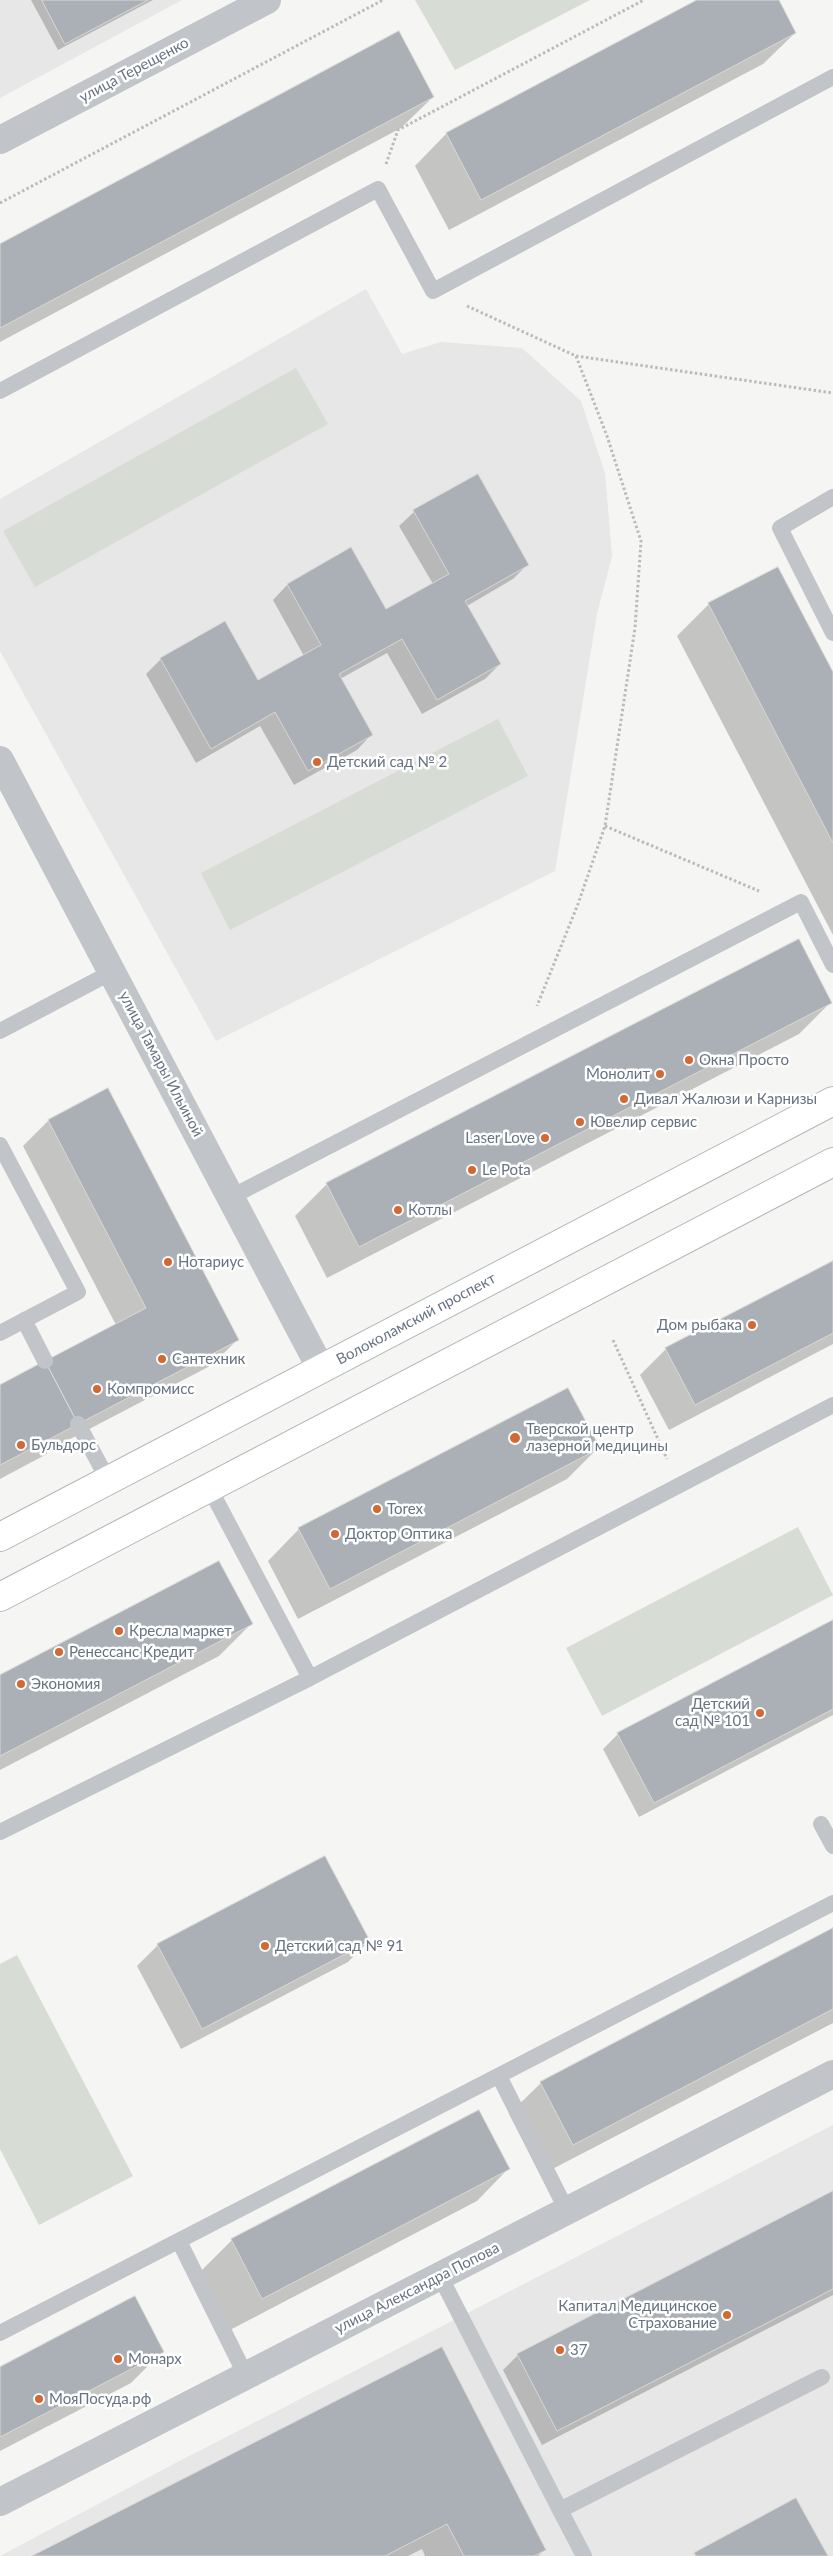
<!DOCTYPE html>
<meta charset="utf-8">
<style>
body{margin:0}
canvas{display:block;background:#f5f6f3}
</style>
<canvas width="833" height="2556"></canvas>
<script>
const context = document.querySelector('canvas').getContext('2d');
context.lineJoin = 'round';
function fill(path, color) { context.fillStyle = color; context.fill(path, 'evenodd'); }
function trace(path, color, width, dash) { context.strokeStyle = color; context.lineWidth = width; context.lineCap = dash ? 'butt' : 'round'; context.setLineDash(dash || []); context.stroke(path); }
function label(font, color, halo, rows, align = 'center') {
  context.font = font + ' Lato,sans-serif'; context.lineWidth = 5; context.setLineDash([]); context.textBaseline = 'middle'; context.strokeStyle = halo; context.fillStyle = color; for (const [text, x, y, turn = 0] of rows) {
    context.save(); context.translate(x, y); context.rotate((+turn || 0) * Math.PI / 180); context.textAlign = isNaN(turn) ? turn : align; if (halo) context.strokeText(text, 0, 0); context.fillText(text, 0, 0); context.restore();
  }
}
const built = new Path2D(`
 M0 0H182L0 98Z
 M366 289 402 354 441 342 522 348 581 401 605 473 612 556 597 614 555 871 216 1041 0 651V499Z
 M833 2125V2556H0L166 2468Z`);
const green = new Path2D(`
 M415 0H590L455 70Z
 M296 368 328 424 35 587 3 531Z
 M498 719 528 776 230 930 201 873Z
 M798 1527 833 1595 602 1716 566 1648Z
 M17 1955 133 2176 39 2225 0 2149V1964Z`);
const shadow = new Path2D(`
 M31 0H153L58 50Z
 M700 0H777L795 33 763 64 449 230 415 166 446 134Z
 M433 97 401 128 0 342V245Z
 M414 512 528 564 513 579 467 606 500 664 485 679 422 714 387 653 340 679 371 735 357 750 294 785 260 726 196 763 146 674 161 659 257 682 304 656 273 600 287 585 351 549 386 611 433 584 399 526Z
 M709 604 833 675V935L677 636Z
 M798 941 830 1003 799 1034 327 1278 295 1216 327 1184Z
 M107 1090 238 1339 212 1365 51 1449 45 1455 0 1479V1386L116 1325 23 1146 48 1121Z
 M833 1262V1344L669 1430 640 1375 666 1349Z
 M598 1448 567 1479 298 1619 268 1561 299 1529Z
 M833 1622V1715L639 1817 603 1749 618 1734Z
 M251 1624 219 1656 0 1770V1677Z
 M833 1930V2023L541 2175 509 2114 541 2083Z
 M369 1941 348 1962 181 2049 137 1966 158 1945Z
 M508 2169 477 2201 230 2330 200 2272 232 2240Z
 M833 2193V2295L542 2445 503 2370 518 2355Z
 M442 2349 544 2550 538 2556H425L422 2549 408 2556H35Z
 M163 2351 131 2383 0 2451V2368Z`);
const building = new Path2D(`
 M42 0H148L65 44Z
 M697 0H779L796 33 481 200 446 133Z
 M399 31 434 97 0 328V244Z
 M478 474 529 565 465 601 501 664 437 700 402 639 339 674 373 735 308 771 275 712 211 749 160 658 225 621 258 680 321 645 287 584 351 547 386 609 449 574 413 510Z
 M778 567 833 672V843L708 603Z
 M799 939 832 1003 359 1247 326 1183Z
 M108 1088 239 1340 78 1424 45 1361 146 1308 48 1120Z
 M833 1261V1333L695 1405 665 1348Z
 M45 1361 78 1424 0 1465V1385Z
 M568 1388 600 1448 330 1589 298 1528Z
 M219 1561 253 1624 0 1756V1675Z
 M833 1620V1709L654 1803 617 1733Z
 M325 1856 370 1941 202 2029 157 1944Z
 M833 1928V2009L573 2145 540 2082Z
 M479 2110 510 2169 262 2299 231 2239Z
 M833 2191V2289L557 2431 517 2354Z
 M135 2296 164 2352 0 2437V2367Z
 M442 2347 546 2550 534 2556H464L447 2524 385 2556H32Z
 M796 2498 828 2556H696L694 2553Z`);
const path = new Path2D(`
 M386 164 398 130 644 0
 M0 203 383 0
 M467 306 576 356 607 436 641 541 635 628 605 826 578 904 537 1006
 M576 356 833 393
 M605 826 759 891
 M613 1340 667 1459`);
const lane = new Path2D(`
 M0 391 378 189 433 291 833 77
 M833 497 780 528 833 633
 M0 1031 112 972
 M0 1145 78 1292 0 1333
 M231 1197 801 902 833 965
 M24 1320 45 1361
 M78 1424 108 1480
 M209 1487 310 1678 833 1405
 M821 1824 833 1846
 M0 1832 310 1678
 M499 2076 567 2211
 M179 2241 246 2376
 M440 2276 560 2510 822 2377
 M0 2333 833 1903
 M560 2510 584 2556`);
const street = new Path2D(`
 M0 140 267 0
 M0 760 321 1369
 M0 2502 833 2074`);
const primary = new Path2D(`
 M0 1537 833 1101
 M0 1597 833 1162`);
const markers = [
 [317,762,5,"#d46834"],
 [689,1060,5,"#d46834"],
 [660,1074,5,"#d46834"],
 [624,1099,5,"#d46834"],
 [580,1122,5,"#d46834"],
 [545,1138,5,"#d46834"],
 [472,1170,5,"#d46834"],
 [398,1210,5,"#d46834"],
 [168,1262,5,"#d46834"],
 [752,1325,5,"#d46834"],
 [162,1359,5,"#d46834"],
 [97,1389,5,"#d46834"],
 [515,1438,6,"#d46834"],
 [21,1445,5,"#d46834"],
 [377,1509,5,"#d46834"],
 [335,1534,5,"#d46834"],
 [119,1631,5,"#d46834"],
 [59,1652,5,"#d46834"],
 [21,1684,5,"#d46834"],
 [760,1713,5,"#d46834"],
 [265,1946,5,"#d46834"],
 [727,2315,5,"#d46834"],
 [560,2350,5,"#d46834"],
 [118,2359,5,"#d46834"],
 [39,2399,5,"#d46834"]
];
const streetNames = [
 ["улица Терещенко",134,70,-28],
 ["улица Тамары Ильиной",161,1064,62],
 ["Волоколамский проспект",416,1319,-28],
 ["улица Александра Попова",417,2288,-27]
];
const poiNames = [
 ["Детский сад № 2",327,762],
 ["Окна Просто",699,1060],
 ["Монолит",650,1074,"right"],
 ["Дивал Жалюзи и Карнизы",634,1099],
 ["Ювелир сервис",590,1122],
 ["Laser Love",535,1138,"right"],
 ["Le Pota",482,1170],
 ["Котлы",408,1210],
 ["Нотариус",178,1262],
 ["Дом рыбака",742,1325,"right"],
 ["Сантехник",172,1359],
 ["Компромисс",107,1389],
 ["Тверской центр",526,1429],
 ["лазерной медицины",526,1446],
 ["Бульдорс",31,1445],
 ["Torex",387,1509],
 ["Доктор Оптика",345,1534],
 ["Кресла маркет",129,1631],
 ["Ренессанс Кредит",69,1652],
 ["Экономия",31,1684],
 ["Детский",750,1704,"right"],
 ["сад № 101",750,1721,"right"],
 ["Детский сад № 91",275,1946],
 ["Капитал Медицинское",717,2306,"right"],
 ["Страхование",717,2323,"right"],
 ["37",570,2350],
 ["Монарх",128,2359],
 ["МояПосуда.рф",49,2399]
];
fill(built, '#e6e7e6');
fill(green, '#d7dcd4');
fill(shadow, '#0003');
fill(building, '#aab0b6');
trace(building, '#d7d7d5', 1);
trace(primary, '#b3b6ba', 30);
trace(path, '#b9bbbe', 3, [2.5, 2.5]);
trace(lane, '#c1c4c8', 16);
trace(street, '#c1c4c8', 28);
trace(primary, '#fff', 28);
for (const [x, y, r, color] of markers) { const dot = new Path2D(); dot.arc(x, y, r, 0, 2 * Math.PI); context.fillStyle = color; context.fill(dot); trace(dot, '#fff', 2); }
label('15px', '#677381', '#fff', streetNames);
label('15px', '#677381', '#fff', poiNames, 'left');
</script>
